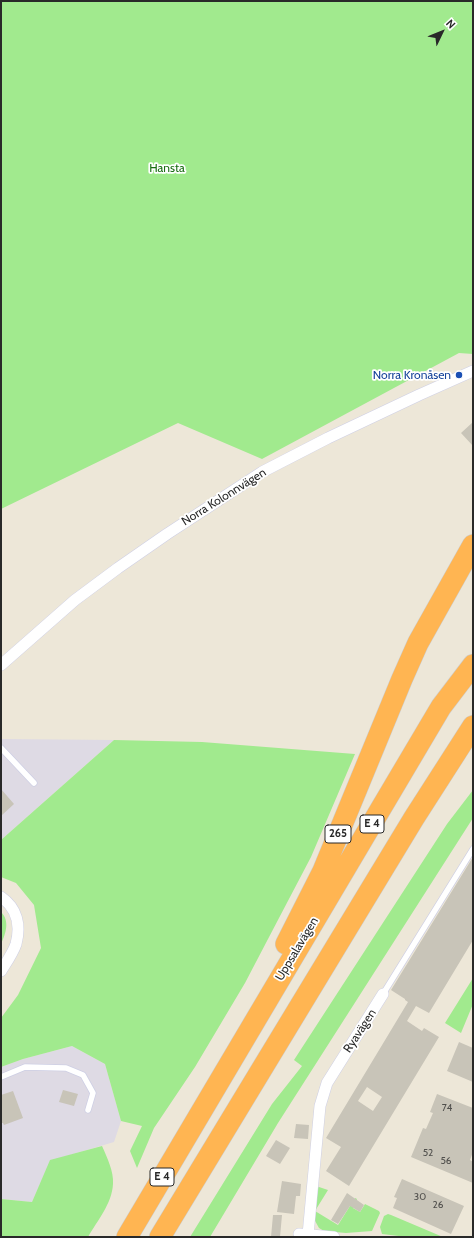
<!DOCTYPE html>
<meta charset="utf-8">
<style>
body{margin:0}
#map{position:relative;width:474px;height:1238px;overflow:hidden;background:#ede7d8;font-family:Cabin,sans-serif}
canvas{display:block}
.frame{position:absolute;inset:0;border:2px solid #292929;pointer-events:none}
.north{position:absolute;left:422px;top:12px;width:40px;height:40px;-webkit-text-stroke:3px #fff;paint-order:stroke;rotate:47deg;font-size:11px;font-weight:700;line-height:16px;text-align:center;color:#292929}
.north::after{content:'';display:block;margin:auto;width:14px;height:18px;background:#292929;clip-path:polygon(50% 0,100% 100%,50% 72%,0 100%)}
</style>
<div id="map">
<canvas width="474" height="1238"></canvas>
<div class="frame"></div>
<div class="north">N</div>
</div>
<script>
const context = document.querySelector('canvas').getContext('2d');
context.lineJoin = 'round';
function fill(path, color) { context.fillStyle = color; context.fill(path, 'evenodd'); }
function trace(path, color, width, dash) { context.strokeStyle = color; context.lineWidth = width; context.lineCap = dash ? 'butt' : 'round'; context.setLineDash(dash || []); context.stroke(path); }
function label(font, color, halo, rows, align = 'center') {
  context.font = font + ' Cabin,sans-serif'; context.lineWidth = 3.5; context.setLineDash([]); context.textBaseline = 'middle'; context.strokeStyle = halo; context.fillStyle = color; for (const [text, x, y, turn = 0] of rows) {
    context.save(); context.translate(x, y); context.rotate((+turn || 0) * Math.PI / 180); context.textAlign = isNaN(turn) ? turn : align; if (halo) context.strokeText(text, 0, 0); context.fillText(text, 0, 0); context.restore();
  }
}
const industrial = new Path2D(`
 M1 739 114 740 1 840Z
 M72 1046 105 1064 121 1121 114 1142 50 1161 32 1202 1 1199V1067L23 1059Z`);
const green = new Path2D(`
 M1 1H473V354L459 353 262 459 178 423 1 509Z
 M114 740 202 742 355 754 311 857 279 918 245 983 195 1067 154 1128 137 1168 130 1151 142 1126 121 1121 105 1064 72 1046 23 1059 1 1067V1018L18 995 41 948 34 905 16 883 1 877V840Z
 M473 790V818L278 1123 210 1237H190L272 1104 302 1066 294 1060 447 824Z
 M1 912C10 921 6 933 1 944Z
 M473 978V1004L461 1033 445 1023Z
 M102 1146C107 1157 114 1172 113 1184 112 1204 97 1221 88 1237H1V1199L32 1202 50 1160Z
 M319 1187 328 1190 315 1211 338 1225 355 1198 357 1199 353 1208 360 1212 365 1204 379 1211 380 1213 372 1231 346 1233 324 1231 319 1228 314 1219 317 1188Z
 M388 1214 391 1215 443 1237H407L382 1234 380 1227 384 1216Z`);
const building = new Path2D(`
 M473 422V446L461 433Z
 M1 789 14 804 1 816Z
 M473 857V940L429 1013 416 1006 407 1021 422 1031 424 1028 439 1037 349 1186 326 1171 341 1147 326 1138 408 1002 405 1000V999L391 990ZM367 1087 382 1097 373 1111 358 1101Z
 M459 1042 473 1048V1082L447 1071Z
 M63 1090 78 1094 74 1106 59 1102Z
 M13 1091 23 1118 4 1125 3 1123H1V1095Z
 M437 1094 473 1108V1152L470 1160 473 1162V1183L411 1157 423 1128 426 1129 433 1113 430 1112Z
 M296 1124 309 1125 308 1139 294 1138Z
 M276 1140 290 1148 280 1164 266 1156Z
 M402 1179 464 1206 451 1234 393 1208 397 1198 394 1197Z
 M282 1181 301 1184 300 1196H296L294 1214 277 1212Z
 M347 1193 364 1205 360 1212 350 1206 338 1224 331 1220Z
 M273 1215H282L280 1237H271Z`);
const lane = new Path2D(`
 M1 748 34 783
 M383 994 473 849
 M1 1077 25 1067 66 1068 83 1075 93 1093 88 1110`);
const street = new Path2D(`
 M1 665 75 600 118 568 167 534 262 472 328 438 419 395 473 371
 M1 897C17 908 21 925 16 944 13 953 6 963 1 971
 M299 1234 334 1237
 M308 1235 320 1106 327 1083 383 994`);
const highway = new Path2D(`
 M286 944 323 871 402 679 418 643 473 545
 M127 1237 441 707 473 665
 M160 1237 414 818 473 726`);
const markers = [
 [459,375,4,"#1a4fb4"]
];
const numberNames = [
 ["74",447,1108],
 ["52",428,1153],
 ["56",446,1161],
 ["30",420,1197],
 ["26",438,1205]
];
const shields = [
 [372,824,24],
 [338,834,26],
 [162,1177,24]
];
const shieldNames = [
 ["E 4",372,824],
 ["265",338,834],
 ["E 4",162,1177]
];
const parkNames = [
 ["Hansta",167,168]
];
const transitNames = [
 ["Norra Kronåsen",451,375]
];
const streetNames = [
 ["Norra Kolonnvägen",224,497,-32],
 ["Uppsalavägen",297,949,-59],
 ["Ryavägen",360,1031,-57]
];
fill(industrial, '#dedae4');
fill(green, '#a1ea8e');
fill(building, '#c8c4b8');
trace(lane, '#cecfe4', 7);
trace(street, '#cecfe4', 12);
trace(highway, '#ccc', 22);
trace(lane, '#fff', 5.5);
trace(street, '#fff', 11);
trace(highway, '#ffb552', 21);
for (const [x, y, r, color] of markers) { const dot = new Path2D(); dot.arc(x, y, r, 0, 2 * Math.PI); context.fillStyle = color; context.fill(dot); trace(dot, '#fff', 1.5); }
label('10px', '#51504d', null, numberNames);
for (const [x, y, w] of shields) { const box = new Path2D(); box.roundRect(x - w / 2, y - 9, w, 18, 3); context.fillStyle = '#fff'; context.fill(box); trace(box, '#292929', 1); }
label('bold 11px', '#292929', null, shieldNames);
label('12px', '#186d11', '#fff', parkNames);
label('12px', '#164399', '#fff', transitNames, 'right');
label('12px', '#292929', '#fff', streetNames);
</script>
